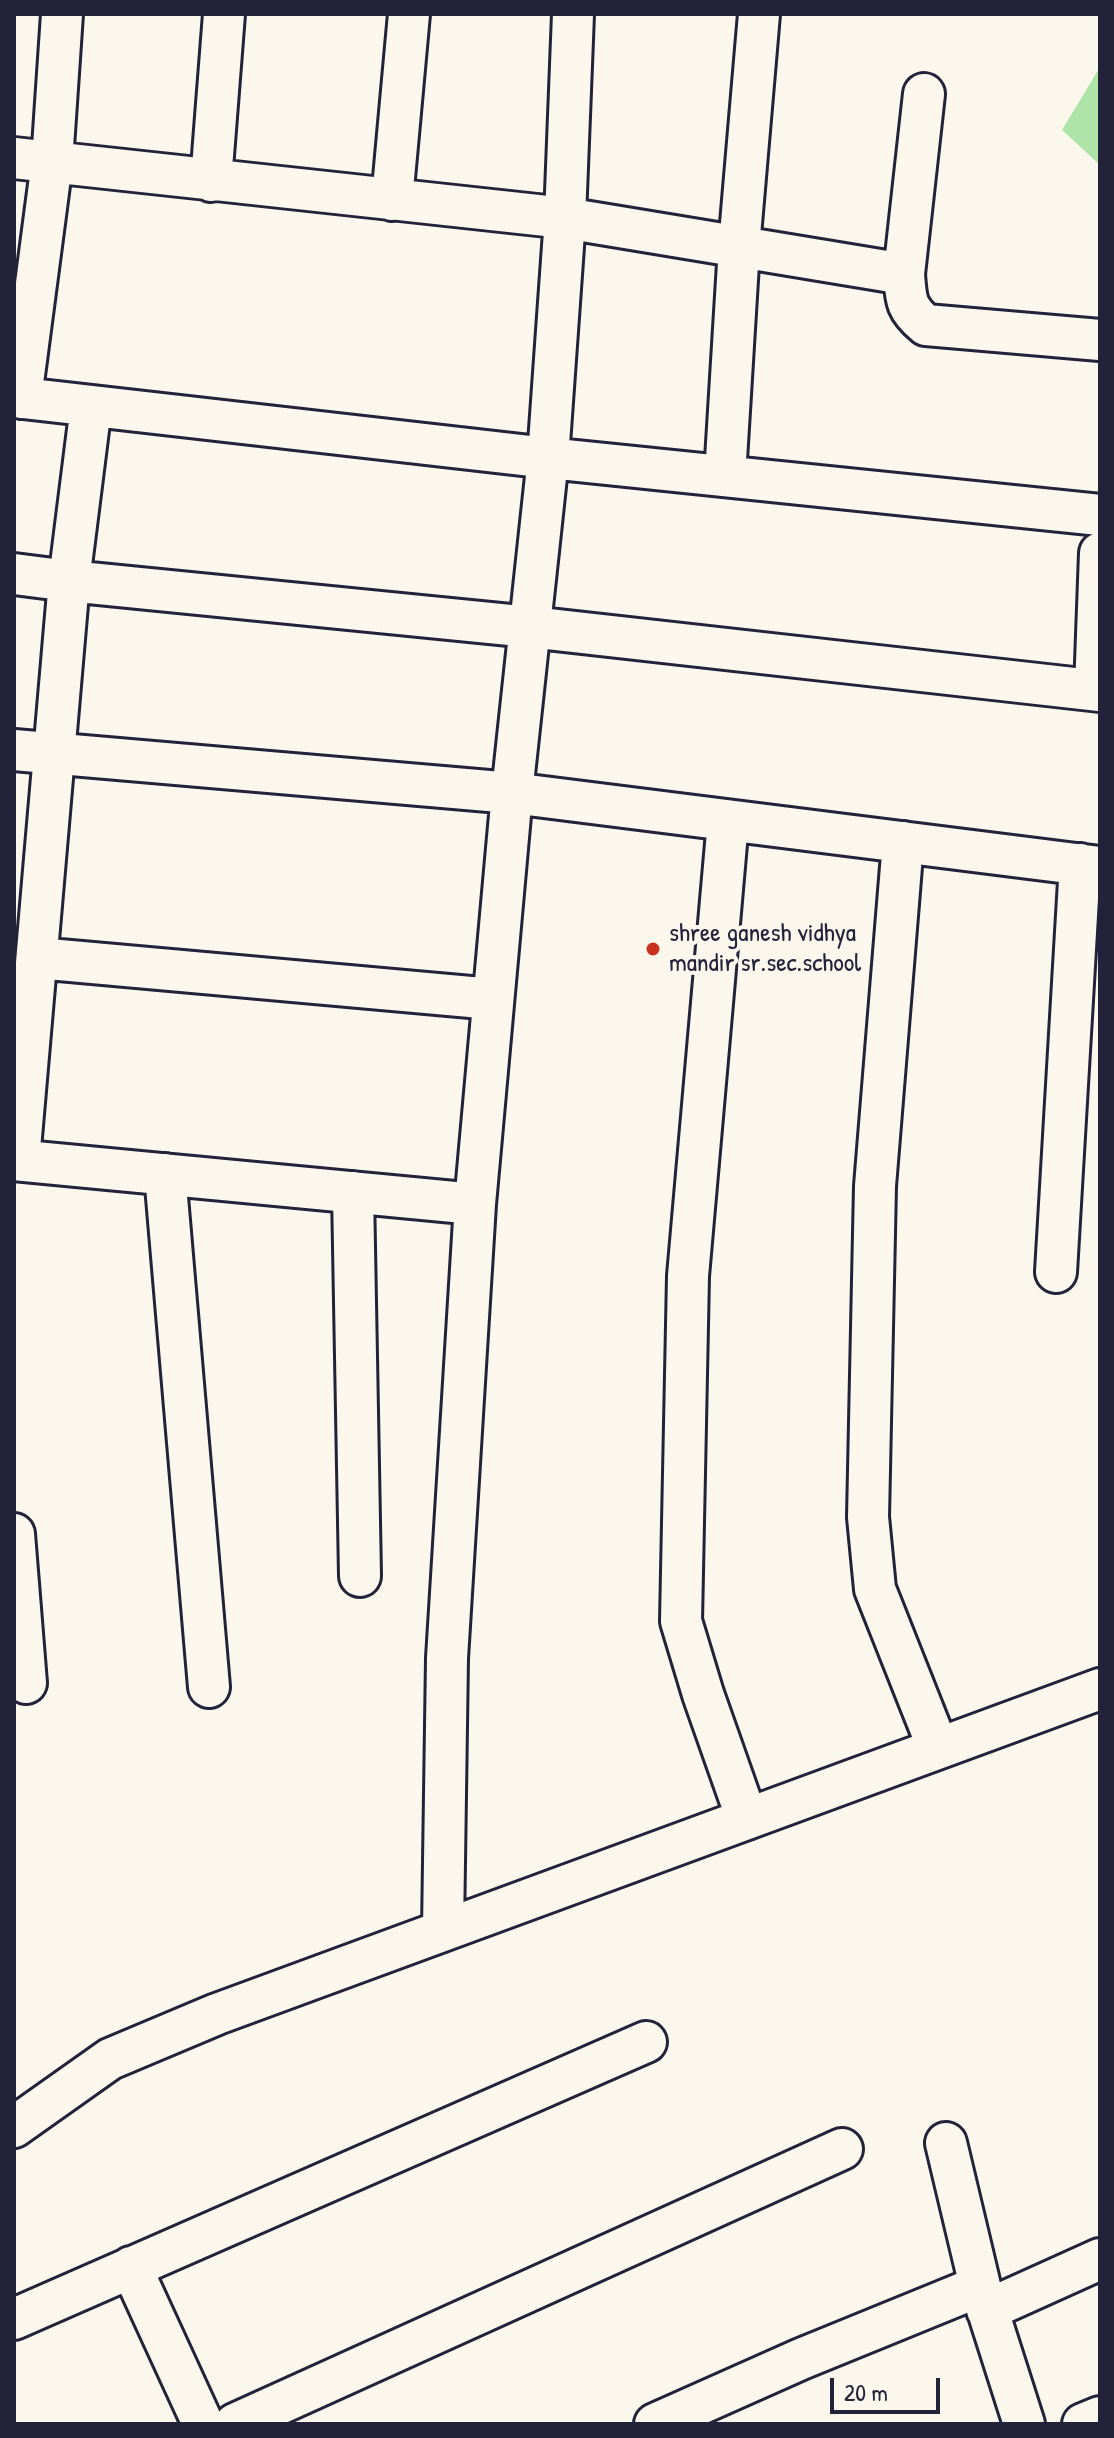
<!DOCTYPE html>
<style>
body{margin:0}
#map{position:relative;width:1114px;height:2438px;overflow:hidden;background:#fbf7ec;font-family:"Patrick Hand",sans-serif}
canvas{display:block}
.frame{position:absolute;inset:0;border:16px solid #22223b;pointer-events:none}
.scale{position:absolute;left:830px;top:2378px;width:110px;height:36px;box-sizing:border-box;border:4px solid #22223b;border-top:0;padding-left:10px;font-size:24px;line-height:28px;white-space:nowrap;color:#22223b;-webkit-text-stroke:6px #fbf7ec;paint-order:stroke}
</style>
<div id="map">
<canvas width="1114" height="2438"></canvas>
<div class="frame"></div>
<div class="scale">20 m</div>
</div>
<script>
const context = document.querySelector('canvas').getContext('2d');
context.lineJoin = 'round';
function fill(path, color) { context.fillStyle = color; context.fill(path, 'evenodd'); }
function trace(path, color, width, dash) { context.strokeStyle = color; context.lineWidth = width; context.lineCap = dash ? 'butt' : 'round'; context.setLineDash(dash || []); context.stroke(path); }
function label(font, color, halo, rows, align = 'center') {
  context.font = font + ' "Patrick Hand",sans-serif'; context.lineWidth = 8; context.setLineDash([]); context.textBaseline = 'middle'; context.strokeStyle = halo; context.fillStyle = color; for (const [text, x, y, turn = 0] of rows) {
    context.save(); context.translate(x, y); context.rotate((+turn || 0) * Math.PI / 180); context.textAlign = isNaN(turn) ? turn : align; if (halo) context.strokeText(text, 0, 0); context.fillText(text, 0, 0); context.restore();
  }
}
const green = new Path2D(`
 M1100 67V165L1062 130Z`);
const minor = new Path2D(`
 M924 94 904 274C906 299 905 308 926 325L1100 340
 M14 158 565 218 904 274
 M211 181 224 14
 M392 200 409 14
 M14 397 548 458 1100 515
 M21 398 52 162 62 14
 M725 476 739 247 759 14
 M14 574 69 581 530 627 1100 691
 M1095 690 1100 553
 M14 750 512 793 1100 867
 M728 821 688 1276 681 1621 703 1694 747 1819
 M903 842 875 1186 868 1517 875 1589 938 1748
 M37 958 493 999
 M14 1160 475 1204
 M19 1160 69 581 91 406
 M165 1174 209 1687
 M353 1192 360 1576
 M1056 1272 1080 864
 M14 1534 26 1683
 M443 1930 447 1658 475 1204 512 793 548 458 565 218 573 14
 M14 2127 110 2059 217 2014 1100 1689
 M946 2143 980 2286 1024 2424
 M131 2267 203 2424
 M987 2310 1100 2259
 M14 2319 646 2042
 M235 2424 842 2149
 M655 2424 801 2359 980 2286
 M1083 2424 1100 2417`);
const markers = [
 [653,949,8,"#c8321e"]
];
const poiNames = [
 ["shree ganesh vidhya",669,934],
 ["mandir sr.sec.school",669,964]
];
fill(green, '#aee4a7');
trace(minor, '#22223b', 46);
trace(minor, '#fbf7ec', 40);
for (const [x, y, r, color] of markers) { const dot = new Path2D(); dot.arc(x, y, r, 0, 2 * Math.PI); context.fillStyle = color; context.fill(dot); trace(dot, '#fbf7ec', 3); }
label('26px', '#22223b', '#fbf7ec', poiNames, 'left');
</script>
